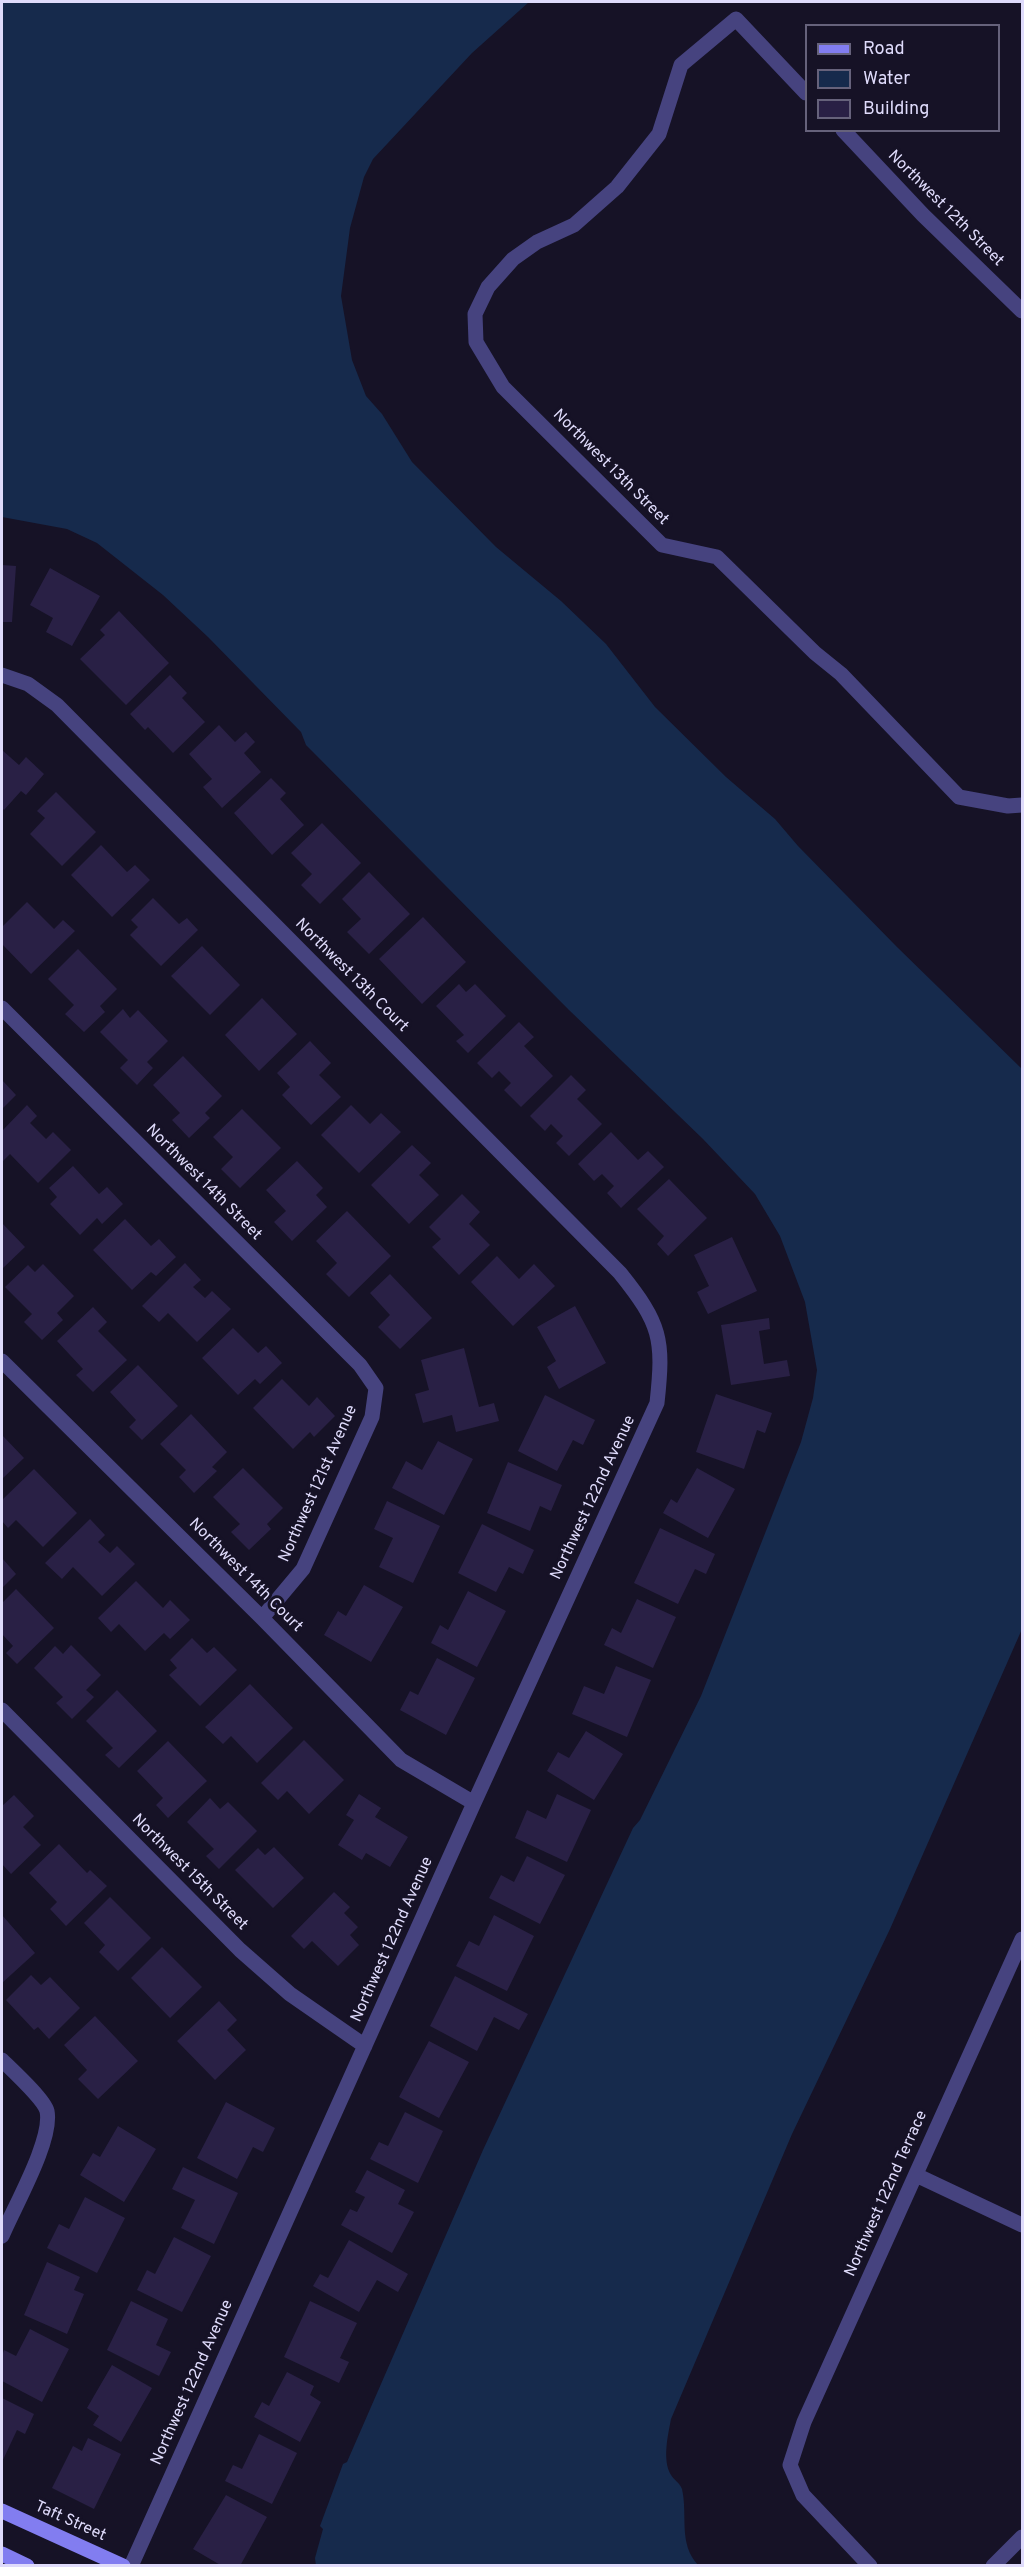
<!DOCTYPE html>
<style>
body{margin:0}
#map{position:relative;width:1024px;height:2567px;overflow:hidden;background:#161226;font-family:Overpass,sans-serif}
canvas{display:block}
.frame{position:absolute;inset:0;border:3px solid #dfdbfb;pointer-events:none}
.legend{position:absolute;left:805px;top:24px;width:195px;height:108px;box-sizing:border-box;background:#161226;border:2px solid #66627b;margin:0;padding:8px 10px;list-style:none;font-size:18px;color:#dfdbfb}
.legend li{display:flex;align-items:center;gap:12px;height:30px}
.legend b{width:30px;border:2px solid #66627b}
</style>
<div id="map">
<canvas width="1024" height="2567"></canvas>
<div class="frame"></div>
<ul class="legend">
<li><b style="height:8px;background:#827df0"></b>Road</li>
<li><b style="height:16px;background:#162a4c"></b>Water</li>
<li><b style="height:16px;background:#292045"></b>Building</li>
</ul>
</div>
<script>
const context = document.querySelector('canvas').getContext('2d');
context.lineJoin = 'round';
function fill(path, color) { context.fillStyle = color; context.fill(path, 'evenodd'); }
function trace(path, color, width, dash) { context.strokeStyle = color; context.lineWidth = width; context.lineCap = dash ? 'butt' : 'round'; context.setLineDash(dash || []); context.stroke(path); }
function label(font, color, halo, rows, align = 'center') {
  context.font = font + ' Overpass,sans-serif'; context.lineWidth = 6; context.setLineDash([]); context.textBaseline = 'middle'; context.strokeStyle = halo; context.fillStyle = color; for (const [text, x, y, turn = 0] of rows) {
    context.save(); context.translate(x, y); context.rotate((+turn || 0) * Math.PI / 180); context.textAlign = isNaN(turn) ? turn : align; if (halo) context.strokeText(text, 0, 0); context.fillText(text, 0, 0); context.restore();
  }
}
const water = new Path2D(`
 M2 2H529L472 53 373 159 364 177 350 228 341 296 352 360 366 396 382 414 412 462 496 547 561 601 606 644 655 707 726 777 775 819 798 846 897 947 1022 1069V1629L890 1929 792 2134 671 2419C668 2435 662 2460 671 2475 674 2480 680 2483 682 2489 688 2516 678 2543 698 2565L316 2566 315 2558 323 2529 320 2526 343 2464 347 2462 483 2150 633 1828 640 1820 701 1696 801 1442 813 1398 817 1370 805 1302 780 1236 755 1194 703 1139 569 1010 306 745 301 732 208 637 163 595 97 543 67 529 2 517Z`);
const building = new Path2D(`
 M2 565 16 566 12 622H2Z
 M50 568 100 596 72 646 46 632 53 618 30 605Z
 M119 611 169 663 126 705 80 659 105 635 100 630Z
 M170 675 187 693 182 698 205 722 173 753 148 727 145 730 130 714Z
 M219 725 235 742 246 732 255 742 244 753 261 772 222 808 203 787 212 779 189 754Z
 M2 750 19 765 26 757 44 774 26 795 21 791 4 810 2 808Z
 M271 778 286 793 280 799 304 825 272 855 234 813Z
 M56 792 96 832 62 866 30 834 45 818 37 811Z
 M322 823 361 863 320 904 301 885 312 874 291 853Z
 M101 845 127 872 135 865 150 880 112 917 71 875Z
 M369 872 410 914 369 954 347 932 361 919 342 899Z
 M153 898 179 924 187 918 198 930 161 966 130 935 138 927 131 920Z
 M27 902 54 929 63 920 75 931 31 974 2 944V927Z
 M423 917 466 962 422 1004 379 959Z
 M202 946 240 985 210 1015 171 976Z
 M78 949 117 989 100 1006 105 1012 84 1032 65 1014 74 1005 48 979Z
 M459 984 466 992 475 984 506 1016 468 1053 456 1041 464 1035 436 1006Z
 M262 998 297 1034 259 1071 225 1035Z
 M123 1009 130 1018 138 1010 168 1041 147 1062 153 1068 137 1085 120 1068 128 1060 100 1032Z
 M519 1022 534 1037 524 1046 553 1076 521 1107 504 1090 511 1083 499 1071 492 1078 477 1063Z
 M310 1041 331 1063 319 1075 341 1097 311 1125 282 1095 290 1087 277 1073Z
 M183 1056 222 1096 205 1113 210 1118 189 1138 172 1120 180 1113 153 1085Z
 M571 1075 586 1090 577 1099 602 1124 569 1156 556 1143 563 1136 551 1124 545 1131 530 1116Z
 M2 1080 16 1095 2 1109Z
 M27 1105 37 1116 30 1123 46 1139 53 1132 71 1150 38 1183 10 1154 2 1162V1131Z
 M351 1105 370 1124 381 1113 401 1132 359 1173 321 1135Z
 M242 1109 281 1148 240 1188 221 1169 233 1157 213 1137Z
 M611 1132 638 1160 648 1151 664 1167 621 1208 607 1193 614 1186 602 1174 594 1181 578 1164Z
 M412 1145 431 1163 419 1175 439 1195 409 1224 371 1185Z
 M297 1161 323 1188 316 1195 327 1207 292 1241 274 1222 286 1211 266 1190Z
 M73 1166 99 1194 107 1187 123 1204 102 1224 97 1218 80 1235 50 1204 57 1197 49 1188Z
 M669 1179 707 1218 668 1256 657 1244 664 1236 637 1209Z
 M462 1194 480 1212 469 1224 490 1245 459 1275 432 1247 441 1239 429 1227Z
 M347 1211 391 1256 349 1297 326 1274 337 1263 316 1241Z
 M125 1219 151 1246 159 1239 176 1257 156 1276 151 1272 132 1290 93 1250Z
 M2 1223 25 1247 2 1269Z
 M732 1237 757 1291 708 1314 697 1292 709 1286 694 1255Z
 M497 1256 519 1279 534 1264 555 1286 513 1326 471 1282Z
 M185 1263 201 1280 193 1287 205 1298 212 1291 231 1309 197 1342 168 1313 159 1322 142 1306Z
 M43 1264 74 1296 57 1313 63 1320 42 1340 24 1322 32 1314 5 1287 28 1265 35 1272Z
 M390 1274 432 1318 400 1349 378 1327 390 1315 370 1293Z
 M575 1306 606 1363 559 1389 547 1367 556 1361 537 1327Z
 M93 1307 107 1322 98 1331 127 1360 93 1392 76 1375 83 1369 57 1341Z
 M769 1318 770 1329 759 1331 764 1364 787 1360 790 1376 731 1385 721 1325Z
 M233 1328 258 1353 266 1346 282 1363 260 1384 255 1379 238 1395 202 1358Z
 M464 1348 479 1407 494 1403 499 1421 456 1432 452 1415 423 1423 415 1394 429 1390 421 1360Z
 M138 1365 178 1406 142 1440 129 1427 136 1420 110 1392Z
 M282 1379 309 1406 317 1397 335 1416 314 1437 310 1432 293 1449 253 1408Z
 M716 1394 772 1413 765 1433 757 1430 744 1469 696 1452Z
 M545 1395 595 1420 583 1445 573 1440 557 1471 518 1451Z
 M191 1414 227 1452 212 1467 217 1471 194 1493 179 1477 186 1470 160 1444Z
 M2 1435 24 1458 2 1479Z
 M438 1441 473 1459 444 1515 392 1488 406 1461 422 1470Z
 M508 1462 562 1485 551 1511 540 1506 530 1531 487 1513Z
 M243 1468 283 1508 267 1524 271 1529 249 1550 231 1532 240 1524 213 1497Z
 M697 1468 735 1489 708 1538 663 1513 671 1499 677 1503Z
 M34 1469 77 1513 43 1547 16 1520 8 1528 2 1521V1500Z
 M387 1501 440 1526 413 1583 379 1567 393 1538 374 1529Z
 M90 1519 105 1535 98 1542 110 1553 117 1546 135 1564 102 1596 73 1567 62 1579 45 1563Z
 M482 1524 534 1550 523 1574 509 1567 496 1592 458 1573Z
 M660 1528 715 1554 706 1574 695 1569 678 1604 634 1583Z
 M2 1558 16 1574 2 1588Z
 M136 1581 163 1608 170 1600 190 1620 170 1639 164 1633 145 1651 119 1624 111 1632 98 1618Z
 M364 1585 403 1607 371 1662 324 1635 338 1611 346 1616Z
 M16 1589 54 1628 17 1664 6 1653 13 1646 2 1634V1603Z
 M468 1591 506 1611 477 1667 431 1643 440 1625 448 1630Z
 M637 1599 676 1617 653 1668 604 1645 612 1628 621 1633Z
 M192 1638 207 1653 214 1647 237 1670 200 1706 169 1675 177 1668 170 1660Z
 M71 1645 101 1675 86 1690 94 1697 72 1719 56 1703 63 1697 34 1668 55 1646 63 1654Z
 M437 1658 475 1678 446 1735 400 1710 410 1691 418 1695Z
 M616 1666 651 1680 627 1737 572 1714 584 1686 604 1694Z
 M250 1684 293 1728 257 1763 231 1736 223 1744 205 1727Z
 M117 1690 157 1731 119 1768 105 1755 113 1748 86 1721Z
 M586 1731 623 1754 594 1800 547 1771 558 1752 569 1758Z
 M304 1740 344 1780 309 1814 287 1791 278 1800 261 1783Z
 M168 1741 207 1781 168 1818 156 1805 163 1798 137 1771Z
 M359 1794 381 1808 375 1817 408 1837 390 1867 366 1853 362 1860 338 1845 354 1820 346 1815Z
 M557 1794 591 1810 567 1862 515 1838 527 1810 546 1819Z
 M14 1795 34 1816 23 1827 41 1845 11 1874 2 1864V1806Z
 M210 1798 220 1809 228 1802 257 1831 219 1869 206 1856 214 1849 187 1822Z
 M59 1844 87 1873 90 1870 107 1886 66 1926 50 1909 57 1902 29 1873Z
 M274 1847 304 1878 273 1908 235 1870 258 1848 265 1855Z
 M527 1856 565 1875 540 1924 489 1898 501 1875 514 1882Z
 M334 1892 350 1907 344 1913 358 1927 350 1935 359 1945 338 1966 312 1941 304 1949 291 1936Z
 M110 1897 151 1938 118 1971 99 1952 105 1945 84 1923Z
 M2 1915 35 1953 2 1983Z
 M494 1915 534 1936 507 1991 456 1966 469 1941 479 1946Z
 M162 1947 202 1987 170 2018 131 1978Z
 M31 1975 41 1985 50 1977 80 2008 49 2039 38 2027 34 2030 6 2000Z
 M455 1976 528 2014 519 2030 494 2017 477 2051 430 2026Z
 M219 2001 237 2020 227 2030 246 2050 215 2080 177 2041Z
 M95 2016 138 2061 98 2099 78 2079 87 2070 64 2045Z
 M429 2041 469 2062 439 2118 399 2097Z
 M226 2102 275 2128 263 2152 253 2147 237 2179 197 2158Z
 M405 2112 443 2131 418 2183 370 2159 379 2142 388 2146Z
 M118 2126 156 2149 124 2202 80 2175 93 2153 100 2157Z
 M183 2167 238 2193 214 2244 181 2228 195 2200 172 2189Z
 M367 2170 405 2190 398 2204 414 2212 392 2253 341 2225 350 2209 357 2212 365 2197 355 2192Z
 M85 2197 125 2218 97 2273 47 2248 59 2224 69 2229Z
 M174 2237 211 2256 182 2312 137 2290 147 2270 155 2274Z
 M349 2240 408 2274 398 2292 377 2280 359 2312 313 2286 320 2274 328 2278Z
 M47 2262 80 2277 74 2290 84 2294 67 2334 24 2315Z
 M131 2301 168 2319 156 2345 171 2352 159 2376 107 2350Z
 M310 2301 357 2323 340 2358 349 2362 339 2383 284 2357Z
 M30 2329 69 2349 42 2402 2 2381V2356L4 2350 16 2356Z
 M112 2365 152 2388 121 2442 93 2425 99 2416 87 2408Z
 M287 2372 314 2386 310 2395 321 2402 300 2442 254 2417 262 2402 269 2406Z
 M2 2398 34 2414 25 2434 17 2430 2 2462Z
 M259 2434 297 2453 272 2504 225 2481 233 2465 242 2469Z
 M88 2438 121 2454 94 2509 52 2488 73 2446 82 2451Z
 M226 2495 267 2517 240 2566H222L193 2549Z`);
const street = new Path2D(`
 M806 93 736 19 681 65 659 134 617 187 574 225 537 242 513 259 488 287 475 314 476 342 503 387 662 545 717 557 815 653 841 674 959 797 1008 806 1022 805
 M843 130 923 215 1022 311
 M2 675 28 684 57 705 620 1273C661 1324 664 1339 657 1403L474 1803 131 2566
 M2 1008 360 1365 376 1388 372 1417 303 1569 262 1618
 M2 1361 262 1618 401 1760 474 1803
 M2 1710 240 1950 290 1994 365 2046
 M2 2060C11 2069 44 2099 47 2111 53 2140 14 2207 2 2236
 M916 2175 1022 2225
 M870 2566 803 2495 790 2465 804 2422 1022 1939
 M993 2566 1022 2537`);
const secondary = new Path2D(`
 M2 2511 123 2566
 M2 2554 27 2566`);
const streetNames = [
 ["Northwest 12th Street",945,209,45],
 ["Northwest 13th Street",610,468,45],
 ["Northwest 13th Court",351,976,45],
 ["Northwest 14th Street",203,1183,45],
 ["Northwest 121st Avenue",319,1484,-66],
 ["Northwest 122nd Avenue",594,1498,-65],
 ["Northwest 14th Court",245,1576,45],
 ["Northwest 15th Street",189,1873,45],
 ["Northwest 122nd Avenue",393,1940,-66],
 ["Northwest 122nd Terrace",887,2194,-66],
 ["Northwest 122nd Avenue",193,2383,-66],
 ["Taft Street",70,2522,24]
];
fill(water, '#162a4c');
fill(building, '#292045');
trace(street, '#46437f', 15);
trace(secondary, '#827df0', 15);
label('16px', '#dfdbfb', '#161226', streetNames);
</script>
